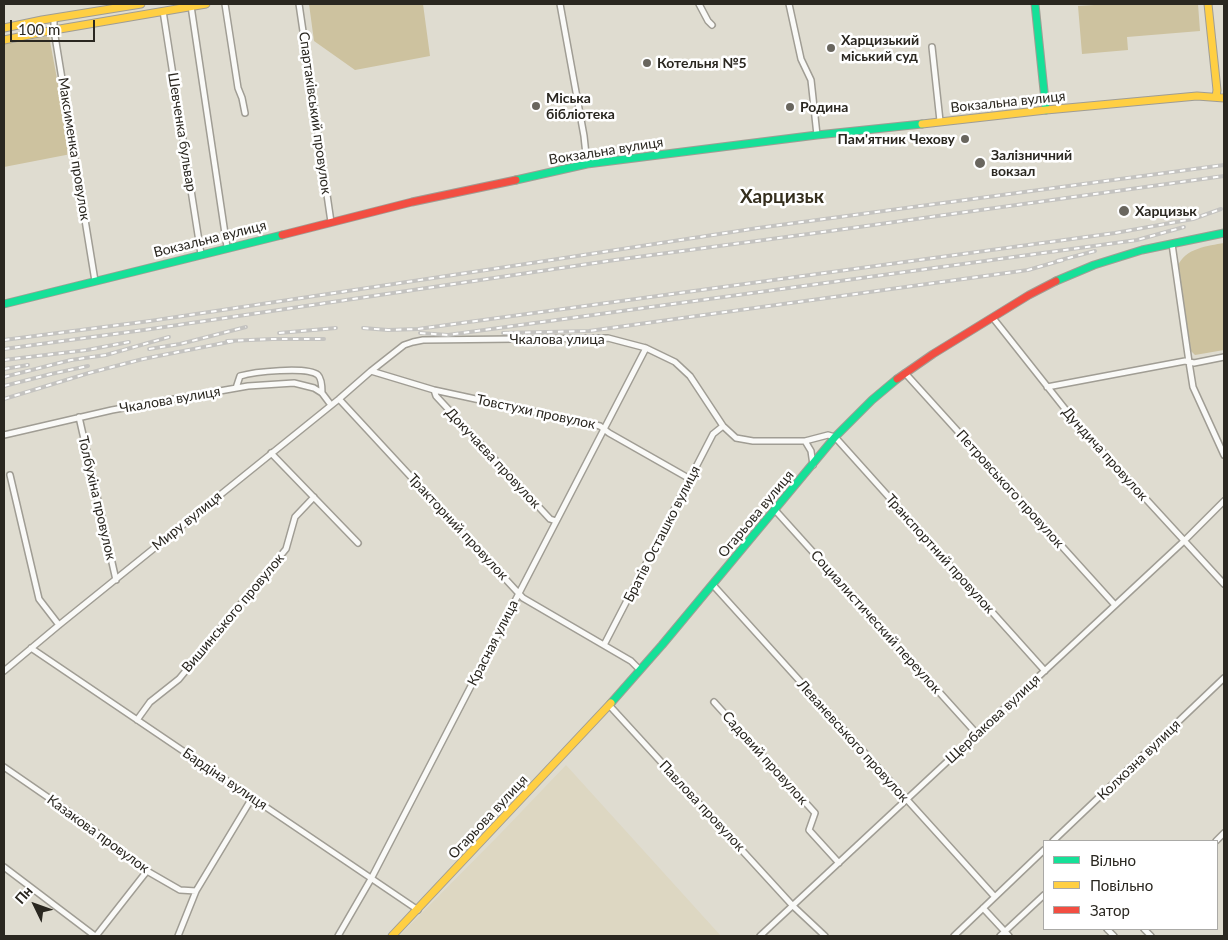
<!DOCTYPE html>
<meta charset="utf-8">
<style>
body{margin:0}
#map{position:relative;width:1228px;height:940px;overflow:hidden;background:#dfdcd0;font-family:Lato,sans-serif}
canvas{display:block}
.frame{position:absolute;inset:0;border:5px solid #2a2720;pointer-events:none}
.legend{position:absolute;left:1043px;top:840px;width:175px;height:90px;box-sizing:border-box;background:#fff;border:1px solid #aaa9a6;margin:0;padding:6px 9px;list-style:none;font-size:15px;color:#2a2720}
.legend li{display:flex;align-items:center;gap:10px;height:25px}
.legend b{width:25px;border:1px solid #aaa9a6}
.north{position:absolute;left:10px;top:880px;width:50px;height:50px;-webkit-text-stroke:4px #fff;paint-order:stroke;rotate:312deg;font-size:14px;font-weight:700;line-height:20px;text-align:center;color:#2a2720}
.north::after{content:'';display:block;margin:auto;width:18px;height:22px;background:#2a2720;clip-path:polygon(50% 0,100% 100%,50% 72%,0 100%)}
.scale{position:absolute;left:10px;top:20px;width:85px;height:22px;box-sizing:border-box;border:2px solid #2a2720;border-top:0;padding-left:6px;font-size:15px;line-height:18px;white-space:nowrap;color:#2a2720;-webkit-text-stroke:4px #fff;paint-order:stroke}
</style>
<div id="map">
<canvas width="1228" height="940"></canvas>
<div class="frame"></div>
<ul class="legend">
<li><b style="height:6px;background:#16e098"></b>Вільно</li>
<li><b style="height:6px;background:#ffcf43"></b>Повільно</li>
<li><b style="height:6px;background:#f24e42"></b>Затор</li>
</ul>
<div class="north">Пн</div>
<div class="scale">100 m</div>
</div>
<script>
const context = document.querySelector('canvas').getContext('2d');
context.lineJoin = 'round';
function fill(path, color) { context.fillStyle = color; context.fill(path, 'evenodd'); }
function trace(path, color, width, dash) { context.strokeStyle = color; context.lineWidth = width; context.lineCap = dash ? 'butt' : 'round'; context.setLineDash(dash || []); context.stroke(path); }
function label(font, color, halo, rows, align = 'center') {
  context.font = font + ' Lato,sans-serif'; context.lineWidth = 5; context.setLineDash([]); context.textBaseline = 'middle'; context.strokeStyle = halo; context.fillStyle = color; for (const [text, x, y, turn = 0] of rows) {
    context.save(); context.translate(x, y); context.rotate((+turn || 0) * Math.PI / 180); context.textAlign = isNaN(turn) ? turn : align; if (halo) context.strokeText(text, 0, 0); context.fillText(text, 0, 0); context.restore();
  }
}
const built = new Path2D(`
 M566 765 721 936H399L500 834Z`);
const green = new Path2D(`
 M309 4H423L430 56 355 70 314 41Z
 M1111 4H1198L1200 31 1127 37 1128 50 1082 54 1078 6Z
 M49 36 71 154 4 167V44Z
 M1224 243V350L1195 355 1191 351 1178 266C1185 248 1208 246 1224 243Z`);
const street = new Path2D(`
 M225 4 238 88 242 98 245 113
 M299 4 331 222
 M560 4 584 136 587 164
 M699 4 708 21 712 25
 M789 4 801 59 811 80 817 135
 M191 6 227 247
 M163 11 201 254
 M54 18V30L95 281
 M932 47 940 121
 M1172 244 1189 362 1193 387 1224 455
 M993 318 1077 424 1224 584
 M371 371 434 390 600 426 609 433 690 479
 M905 373 1115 605
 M1047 387 1185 361 1194 363 1224 357
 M236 388 240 376C253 372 307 366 318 375 322 379 322 388 322 393
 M434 390 436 396 550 519 556 521
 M339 399 523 598 631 661 640 670
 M79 417 116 580
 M4 435 112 410 248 386 294 383 314 388 322 393 331 405
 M805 441 828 435 835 437 1045 671
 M271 453 358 543
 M10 475 39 599 59 625
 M775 510 977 734
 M713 585 995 897
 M604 645 713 434 723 426
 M31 648 418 910
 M4 671 59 625 339 399 371 371 404 345 413 342 423 340 608 338 646 348 675 362 690 376 723 426 736 438 753 441H805L811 451 813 465
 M714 702 815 813 809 830 839 863
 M609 705 793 906 825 936
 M137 720 150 702 179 679 286 549 295 517 314 497
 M4 767 75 816 147 871 180 890 196 891
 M1053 841 1224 678
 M1216 841 1224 833
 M4 867 95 936
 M983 908 1009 936
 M1107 929 1114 936
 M1144 929 1151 936
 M96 936 147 871
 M178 936 196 891 252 798
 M338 936 371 879 646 348
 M760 936 1184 541 1224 501
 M954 936 1044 850
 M1000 936 1044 895`);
const fast = new Path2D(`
 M1035 4 1046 110
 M516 180 587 164 817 135 922 124
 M1056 281 1094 265 1142 250 1224 233
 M4 304 282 235
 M611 703 662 645 835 437 872 400 897 379`);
const slow = new Path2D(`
 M1208 4 1217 90 1216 97
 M4 28 42 20 141 4
 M4 40 54 30 206 4
 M922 124 1046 110 1197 96 1224 98
 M392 936 611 703`);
const jam = new Path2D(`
 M282 235 412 202 516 180
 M897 379 933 354 1029 295 1056 281`);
const rail = new Path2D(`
 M1057 261 1095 251
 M363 328 388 330 418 329 1115 233 1193 219 1221 209
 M279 333 336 328
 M420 333 448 335 1137 240 1184 227
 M503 333 589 331 1028 270 1063 260
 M4 340 150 321 519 265 758 228 1224 165
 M227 341 273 339H324
 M4 349 151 329 615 260 816 233 1224 176
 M149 349 180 344 246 327
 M4 360 87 350 129 342
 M4 369 28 365
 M4 377 71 360 106 355 169 337
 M4 386 51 374 88 366
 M4 399 89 373 143 359 234 341`);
const markers = [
 [831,48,5,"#69665e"],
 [647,63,5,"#69665e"],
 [536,106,5,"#69665e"],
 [790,107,5,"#69665e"],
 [965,139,5,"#69665e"],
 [980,163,6,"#69665e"],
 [1124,211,6,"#69665e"]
];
const poiNames = [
 ["Харцизький",841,40],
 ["міський суд",841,56],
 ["Котельня №5",657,63],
 ["Міська",546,98],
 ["бібліотека",546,114],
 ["Родина",800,107],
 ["Пам'ятник Чехову",955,139,"right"],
 ["Залізничний",991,155],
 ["вокзал",991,171],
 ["Харцизьк",1135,211]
];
const streetNames = [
 ["Вокзальна вулиця",1008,102,-6],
 ["Спартаківський провулок",315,113,82],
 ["Шевченка бульвар",182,132,81],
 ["Максименка провулок",74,149,81],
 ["Вокзальна вулиця",606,151,-9],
 ["Вокзальна вулиця",210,239,-14],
 ["Чкалова улица",557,339],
 ["Чкалова вулиця",170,400,-10],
 ["Товстухи провулок",536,412,12],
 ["Дундича провулок",1105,454,48],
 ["Докучаєва провулок",493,458,47],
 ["Петровського провулок",1010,489,48],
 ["Толбухіна провулок",97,498,77],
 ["Огарьова вулиця",756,514,-50],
 ["Миру вулиця",187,521,-39],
 ["Тракторний провулок",458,527,47],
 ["Братів Осташко вулиця",662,534,-63],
 ["Транспортний провулок",940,554,48],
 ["Вишинського провулок",233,613,-50],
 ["Социалистический переулок",876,622,48],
 ["Красная улица",493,643,-63],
 ["Щербакова вулиця",993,719,-43],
 ["Леваневського провулок",853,741,48],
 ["Садовий провулок",765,758,48],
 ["Колхозна вулиця",1139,760,-44],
 ["Бардіна вулиця",225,779,34],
 ["Павлова провулок",702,806,47],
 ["Огарьова вулиця",488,817,-47],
 ["Казакова провулок",98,834,36]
];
const districtNames = [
 ["Харцизьк",782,197]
];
fill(built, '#ddd7c2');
fill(green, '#cdc29f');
trace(street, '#a09d94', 8);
trace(fast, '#a09d94', 9);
trace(slow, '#a09d94', 9);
trace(jam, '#a09d94', 9);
trace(street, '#fafaf8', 5);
trace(fast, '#16e098', 7);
trace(slow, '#ffcf43', 7);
trace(jam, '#f24e42', 7);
trace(rail, '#c4c3c0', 4);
trace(rail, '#fff', 2, [5.5]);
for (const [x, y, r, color] of markers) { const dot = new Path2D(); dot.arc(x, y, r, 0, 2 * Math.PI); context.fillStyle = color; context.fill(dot); trace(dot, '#fff', 2); }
label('bold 14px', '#2a2720', '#fff', poiNames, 'left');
label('14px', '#2a2720', '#fff', streetNames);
label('bold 19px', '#342e1d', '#fff', districtNames);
</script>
